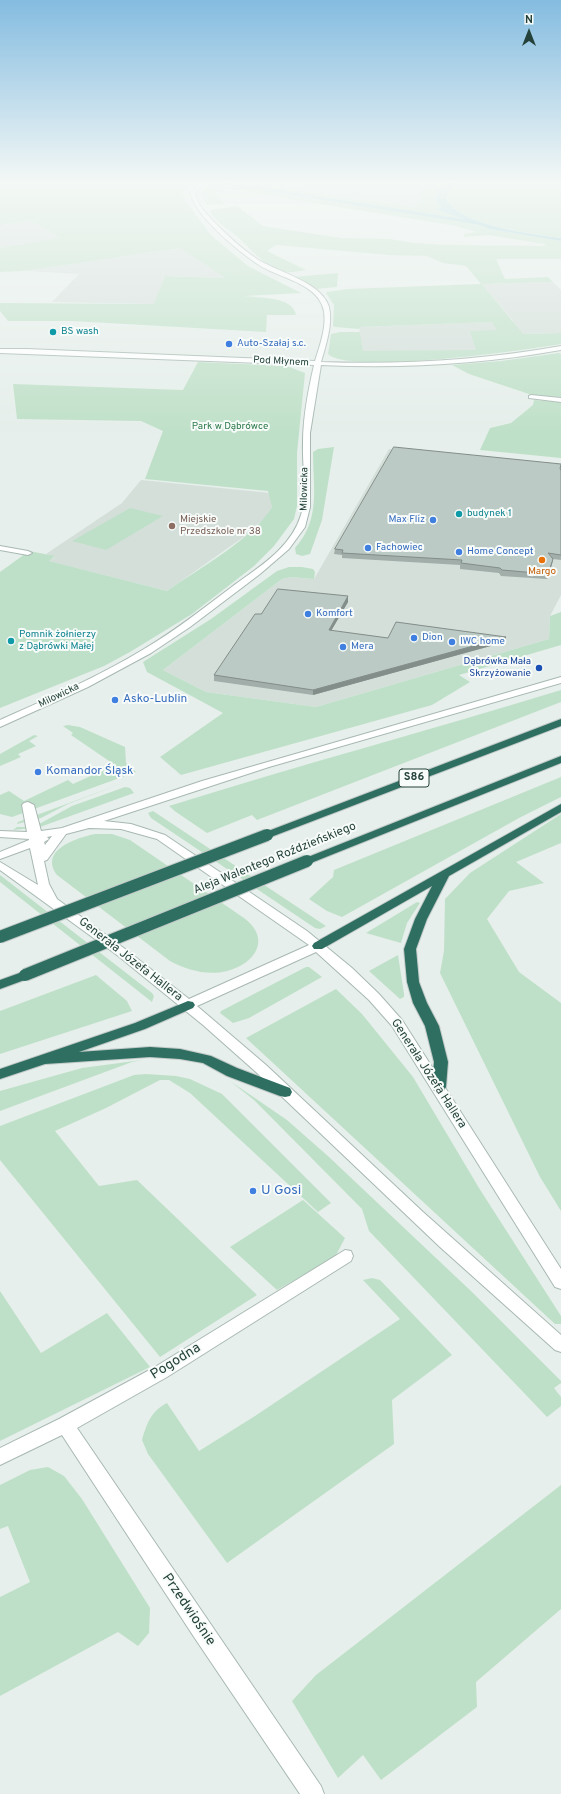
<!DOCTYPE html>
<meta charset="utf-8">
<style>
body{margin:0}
#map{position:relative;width:561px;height:1794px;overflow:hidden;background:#e6efeb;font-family:Overpass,sans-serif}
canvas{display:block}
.north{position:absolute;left:509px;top:12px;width:40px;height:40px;-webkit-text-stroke:3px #f7fbf9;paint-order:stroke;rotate:0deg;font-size:11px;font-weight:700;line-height:16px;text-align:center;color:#24423a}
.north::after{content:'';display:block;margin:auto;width:14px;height:18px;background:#24423a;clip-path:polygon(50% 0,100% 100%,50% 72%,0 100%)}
</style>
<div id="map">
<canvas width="561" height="1794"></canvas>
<div class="north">N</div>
</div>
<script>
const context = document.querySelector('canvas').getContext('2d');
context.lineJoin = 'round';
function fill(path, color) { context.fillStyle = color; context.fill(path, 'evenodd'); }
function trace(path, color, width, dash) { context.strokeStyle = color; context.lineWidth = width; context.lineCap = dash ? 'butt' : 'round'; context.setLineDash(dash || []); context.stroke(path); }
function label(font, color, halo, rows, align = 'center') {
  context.font = font + ' Overpass,sans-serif'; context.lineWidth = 4; context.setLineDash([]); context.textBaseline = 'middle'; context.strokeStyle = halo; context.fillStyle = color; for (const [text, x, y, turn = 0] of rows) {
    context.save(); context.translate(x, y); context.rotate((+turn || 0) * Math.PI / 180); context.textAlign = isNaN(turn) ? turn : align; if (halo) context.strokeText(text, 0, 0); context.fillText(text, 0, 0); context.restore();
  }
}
const built = new Path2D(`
 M244 183H436L430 186 415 207Z
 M31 221 60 237 61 239 0 248V225Z
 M180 248 227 278 165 276 155 304 52 302 79 274 24 271Z
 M553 282 561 290V333L523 334 481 352 391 361 363 353 359 327 513 321 482 284Z
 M389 449 561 466V595L550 616 549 639 316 707 206 692 163 670 282 579 291 577 314 579Z
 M141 480 270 493 272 507 266 517 245 536 167 591 48 561 55 557 46 554 122 503Z`);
const green = new Path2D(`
 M0 183H191L183 193 185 200 211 235 219 242 248 266 301 293 244 296C259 298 293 296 296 315H267L266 332 72 321H8L0 311V303L154 304 165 276 226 278 180 248 24 271 0 272V248L61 238 31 221 0 225Z
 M211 183H244L415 207 421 198 420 192 426 186H430L436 183H448C434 190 433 197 442 208L437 209 490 229 561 241V259H496L505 279 548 277 553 282 482 284 523 334 561 333V344C526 350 349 375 328 354L331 334 340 332H360L363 351 476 350 470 331 497 330 492 322 360 327 359 329 335 327 333 326 334 305 326 293 327 292 348 289 481 284 466 266 443 263 427 256 390 255 276 245 267 251 306 270C298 271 289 274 282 271 263 265 252 250 238 237 230 230 212 220 210 210L237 206 263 226 341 238 390 239 414 243 446 245 545 246V244L488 235 464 237V234L476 232 456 226 228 189 215 193 225 204 207 205 202 194 204 189Z
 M460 183H561V238C535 234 456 226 446 198L451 188Z
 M338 273 337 287 316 289 292 277Z
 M559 353 561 354V397L532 395 469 374 452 365 501 361Z
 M198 362 287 366 305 373 297 453V506L294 519 274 546 254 566 192 614 130 652 104 666 0 708V572L29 551 55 556 49 561 167 591C198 569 254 538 272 507L268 491 145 479 163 431 141 421 17 419 13 384 183 390Z
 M534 400 561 402V458L480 450 490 428 511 423 533 405Z
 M334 447 322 520 310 554 302 556 296 554 295 548C321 519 313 488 313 452L318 449Z
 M130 508 163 516 106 550 72 541Z
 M289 567H302L313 569 315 572 314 579 291 577 282 579 163 670 206 692 316 707 549 639 550 616 561 612V645L459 675 470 682 432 705 181 775 160 757 223 713 147 672 143 662 211 619 277 571Z
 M561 690V702L257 820 252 815 207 833 176 812 169 806C299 765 431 730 561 690Z
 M68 725 80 727 125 747 126 763 136 772 12 817 0 814V795L9 791 24 801 68 780 73 784 115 765 71 735 73 733 63 726Z
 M34 735 38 736 29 741 36 746 18 754 21 757 0 766V754Z
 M561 777V797L519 818 342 917 327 911 309 899 333 877 334 870Z
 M123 783 68 804 41 818 17 824 18 822Z
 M125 787 130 788 134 793 40 827 13 830 17 827H28L41 823 72 806Z
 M153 811 326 926 320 929 315 928 151 818 148 813Z
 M561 814V843L516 862 544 883 509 891 487 919 519 972 561 1003V1211L540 1177 440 973 444 951 445 899 470 873Z
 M95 834H112L130 840 244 918C272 939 255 964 227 971 207 976 187 970 170 961L57 875C39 850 76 838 95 834Z
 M0 875 152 993 154 996 152 1002 0 882Z
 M417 902 420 903 407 923 401 943 366 933Z
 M398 955 404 994V997L400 999 369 971Z
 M306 967H309L322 977 249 1018 233 1023 220 1013 221 1011Z
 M96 975 127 1001 132 1011 0 1054V1011Z
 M336 989 362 1014 413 1077 479 1188 561 1316V1324H555L246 1038Z
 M142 1060 132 1062 0 1111V1091L82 1068Z
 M146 1074 176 1076 190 1079 222 1094 331 1203 318 1212 190 1093 169 1080H160L106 1108 55 1131 99 1186 137 1180 257 1295 160 1357 0 1160V1126L134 1075Z
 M230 1081 287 1120 329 1157 472 1292 561 1381V1383L554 1388 561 1397V1406L547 1417 369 1231 362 1209 254 1100Z
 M303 1200 345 1238 335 1257 277 1290 230 1247Z
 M372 1278 380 1280 452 1355 392 1400 394 1444 227 1563 148 1454 142 1440C147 1423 151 1411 167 1403L199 1451 255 1416 400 1319 363 1280Z
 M0 1291 41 1353 107 1313 150 1367 0 1441Z
 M48 1467 64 1476 82 1499 150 1608 149 1633 138 1646 118 1632 0 1696V1597L30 1582 8 1526 0 1529V1485L30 1470Z
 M561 1485V1609L476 1682 477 1707 381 1780 363 1755 338 1778 292 1701 316 1675Z`);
const water = new Path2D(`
 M448 183H460L451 188 446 198C456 225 535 235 561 238V241L490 229 436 209 441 208 436 200 437 191Z`);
const stream = new Path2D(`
 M224 183 478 223`);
const minor = new Path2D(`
 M531 395 561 398V402L529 398V396Z
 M0 546 28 551 32 553 28 555 0 550Z
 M345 1250 351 1251 353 1256 351 1261 167 1377 77 1428 321 1786 324 1794H300L194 1637 62 1435 0 1465V1448L59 1419 155 1367Z`);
const tertiary = new Path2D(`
 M199 183H204L195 193C196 204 208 215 215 223 228 236 242 249 257 259 277 272 322 282 329 307 333 324 326 345 321 362 402 365 482 360 561 346V350C482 364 401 369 321 365L310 433V507L305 527 289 549 260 574 190 627 151 653 88 687 0 727V720C49 698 98 677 144 649 175 631 204 608 233 586 259 567 291 548 301 515 308 492 302 467 303 443 303 417 308 391 314 365L0 353V349H27L315 361C320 345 329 321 322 305 314 284 282 278 264 268 246 258 192 214 191 193Z
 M561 677V683L269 767 104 821 131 824 165 835 307 931 352 968 379 994 402 1020 561 1269V1289L555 1287 392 1026 369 1000 316 952 197 1006 266 1065 423 1212 561 1335V1352L555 1350 440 1247 256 1072 203 1025 117 955 0 870V862L38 885 30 848 0 859V852L29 840V839L0 837V831L27 832 22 805 24 803 28 802 34 805 41 831 62 828 202 781ZM89 828 121 829 157 839 309 945 189 999 125 949 57 899 49 884 44 861 47 860 66 834ZM52 836 45 845 44 842 49 839 47 837Z`);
const motorway = new Path2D(`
 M561 719V726L271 837 267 838 261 835 263 833Z
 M561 756V763L311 863 307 864 301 861 303 859Z
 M561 804V812L449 876 427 919 416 949 419 982 427 1003 439 1026 448 1062 446 1087 444 1091 439 1092 434 1091 432 1087 434 1062 425 1026 413 1003 407 982 404 949 415 919 432 886 322 949H314L312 946 314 943Z
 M25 971 30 972 31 975 30 978 0 989V980Z
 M188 1001 193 1002 195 1005 193 1008 145 1029 79 1052 150 1047 180 1049 211 1056 237 1068 290 1088 292 1092 290 1096 285 1097 280 1096 227 1076 203 1063 180 1059 150 1057 45 1064 0 1079V1069L135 1023Z`);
const motorwayBridge = new Path2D(`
 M0 937 267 835
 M25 975 307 861`);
const wall = new Path2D(`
 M561 464V560L553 559 552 564 547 579 501 576 499 573 460 569V565L342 558V555L334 554 335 549Z
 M348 602 331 631 388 638 505 642 313 695 214 681V675L261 614Z`);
const shadedWall = new Path2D(`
 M553 559 552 564 547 579 548 574Z
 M348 596V602L328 636 329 630Z
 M506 637 505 642 313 695V690Z`);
const building = new Path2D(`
 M394 447 561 464 560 469 561 470V555L548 553 553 559 548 574 502 570 500 568 461 563 462 560 342 553 343 550 335 549Z
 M278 589 348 596 329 630 388 638 396 622 506 637 313 690 214 675 255 614H261Z`);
const markers = [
 [53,332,4,"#0f9aa8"],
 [229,344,4,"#3f7fe0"],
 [459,514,4,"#0f9aa8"],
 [433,520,4,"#3f7fe0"],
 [172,526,4,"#8d6e63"],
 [368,548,4,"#3f7fe0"],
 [459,552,4,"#3f7fe0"],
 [542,560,4,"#e8710a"],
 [308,614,4,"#3f7fe0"],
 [414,638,4,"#3f7fe0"],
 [11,641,4,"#0f9aa8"],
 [452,642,4,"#3f7fe0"],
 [343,647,4,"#3f7fe0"],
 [539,668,4,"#1a4fb4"],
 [115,700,4,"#3f7fe0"],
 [38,772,4,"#3f7fe0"],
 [253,1191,4,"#3f7fe0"]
];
const farCulturenames = [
 ["BS wash",61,332],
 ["budynek 1",467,514],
 ["Pomnik żołnierzy",19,635],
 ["z Dąbrówki Małej",19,647]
];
const farShopnames = [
 ["Auto-Szałaj s.c.",237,344],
 ["Max Fliz",425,520,"right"],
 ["Fachowiec",376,548],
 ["Home Concept",467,552],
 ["Komfort",316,614],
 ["Dion",422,638],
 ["IWC home",460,642],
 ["Mera",351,647]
];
const farStreetnames = [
 ["Pod Młynem",281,362,3],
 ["Milowicka",305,489,-89],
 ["Milowicka",59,696,-26]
];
const farParknames = [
 ["Park w Dąbrówce",230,427]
];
const farEducationnames = [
 ["Miejskie",180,520],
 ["Przedszkole nr 38",180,532]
];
const farFoodnames = [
 ["Margo",542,572]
];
const farTransitnames = [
 ["Dąbrówka Mała",531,662],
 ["Skrzyżowanie",531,674]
];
const shields = [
 [414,778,30]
];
const shieldNames = [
 ["S86",414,778]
];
const shopNames = [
 ["Asko-Lublin",123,700],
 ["Komandor Śląsk",46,772]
];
const streetNames = [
 ["Aleja Walentego Roździeńskiego",275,859,-22],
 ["Generała Józefa Hallera",130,960,38],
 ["Generała Józefa Hallera",428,1074,57]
];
const nearShopnames = [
 ["U Gosi",261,1191]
];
const nearStreetnames = [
 ["Pogodna",176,1362,-32],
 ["Przedwiośnie",188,1610,56]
];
fill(built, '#d4dfda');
fill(green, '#bfe0c8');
fill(water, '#8ec9d4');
trace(stream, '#8ec9d4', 3);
trace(minor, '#a8b8b2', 2);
trace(tertiary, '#a8b8b2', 2);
trace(motorway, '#c2cac8', 2);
fill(minor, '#fff');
fill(tertiary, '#fff');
fill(motorway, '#2f6f62');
trace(motorwayBridge, '#c2cac8', 14, []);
trace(motorwayBridge, '#2f6f62', 12);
fill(wall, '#a1aea9');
fill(shadedWall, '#838d89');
fill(building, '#bbcac4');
trace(building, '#838d89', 1);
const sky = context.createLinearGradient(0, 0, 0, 434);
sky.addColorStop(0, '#84bce0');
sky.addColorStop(0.42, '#f4f8f6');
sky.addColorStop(1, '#f4f8f600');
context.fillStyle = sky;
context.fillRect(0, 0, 561, 434);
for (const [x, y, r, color] of markers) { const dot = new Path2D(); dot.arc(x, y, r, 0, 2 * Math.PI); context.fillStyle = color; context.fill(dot); trace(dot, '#f7fbf9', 1.5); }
label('10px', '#0d838f', '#f7fbf9', farCulturenames, 'left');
label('10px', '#366cbe', '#f7fbf9', farShopnames, 'left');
label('10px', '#24423a', '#f7fbf9', farStreetnames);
label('10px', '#2d7a4b', '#f7fbf9', farParknames);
label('10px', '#785e54', '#f7fbf9', farEducationnames, 'left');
label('10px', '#c56008', '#f7fbf9', farFoodnames);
label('10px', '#164399', '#f7fbf9', farTransitnames, 'right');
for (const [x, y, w] of shields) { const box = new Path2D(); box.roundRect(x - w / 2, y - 9, w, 18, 3); context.fillStyle = '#f7fbf9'; context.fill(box); trace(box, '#24423a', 1); }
label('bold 11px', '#24423a', null, shieldNames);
label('12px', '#366cbe', '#f7fbf9', shopNames, 'left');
label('12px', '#24423a', '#f7fbf9', streetNames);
label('14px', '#366cbe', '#f7fbf9', nearShopnames, 'left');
label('14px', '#24423a', '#f7fbf9', nearStreetnames);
</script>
